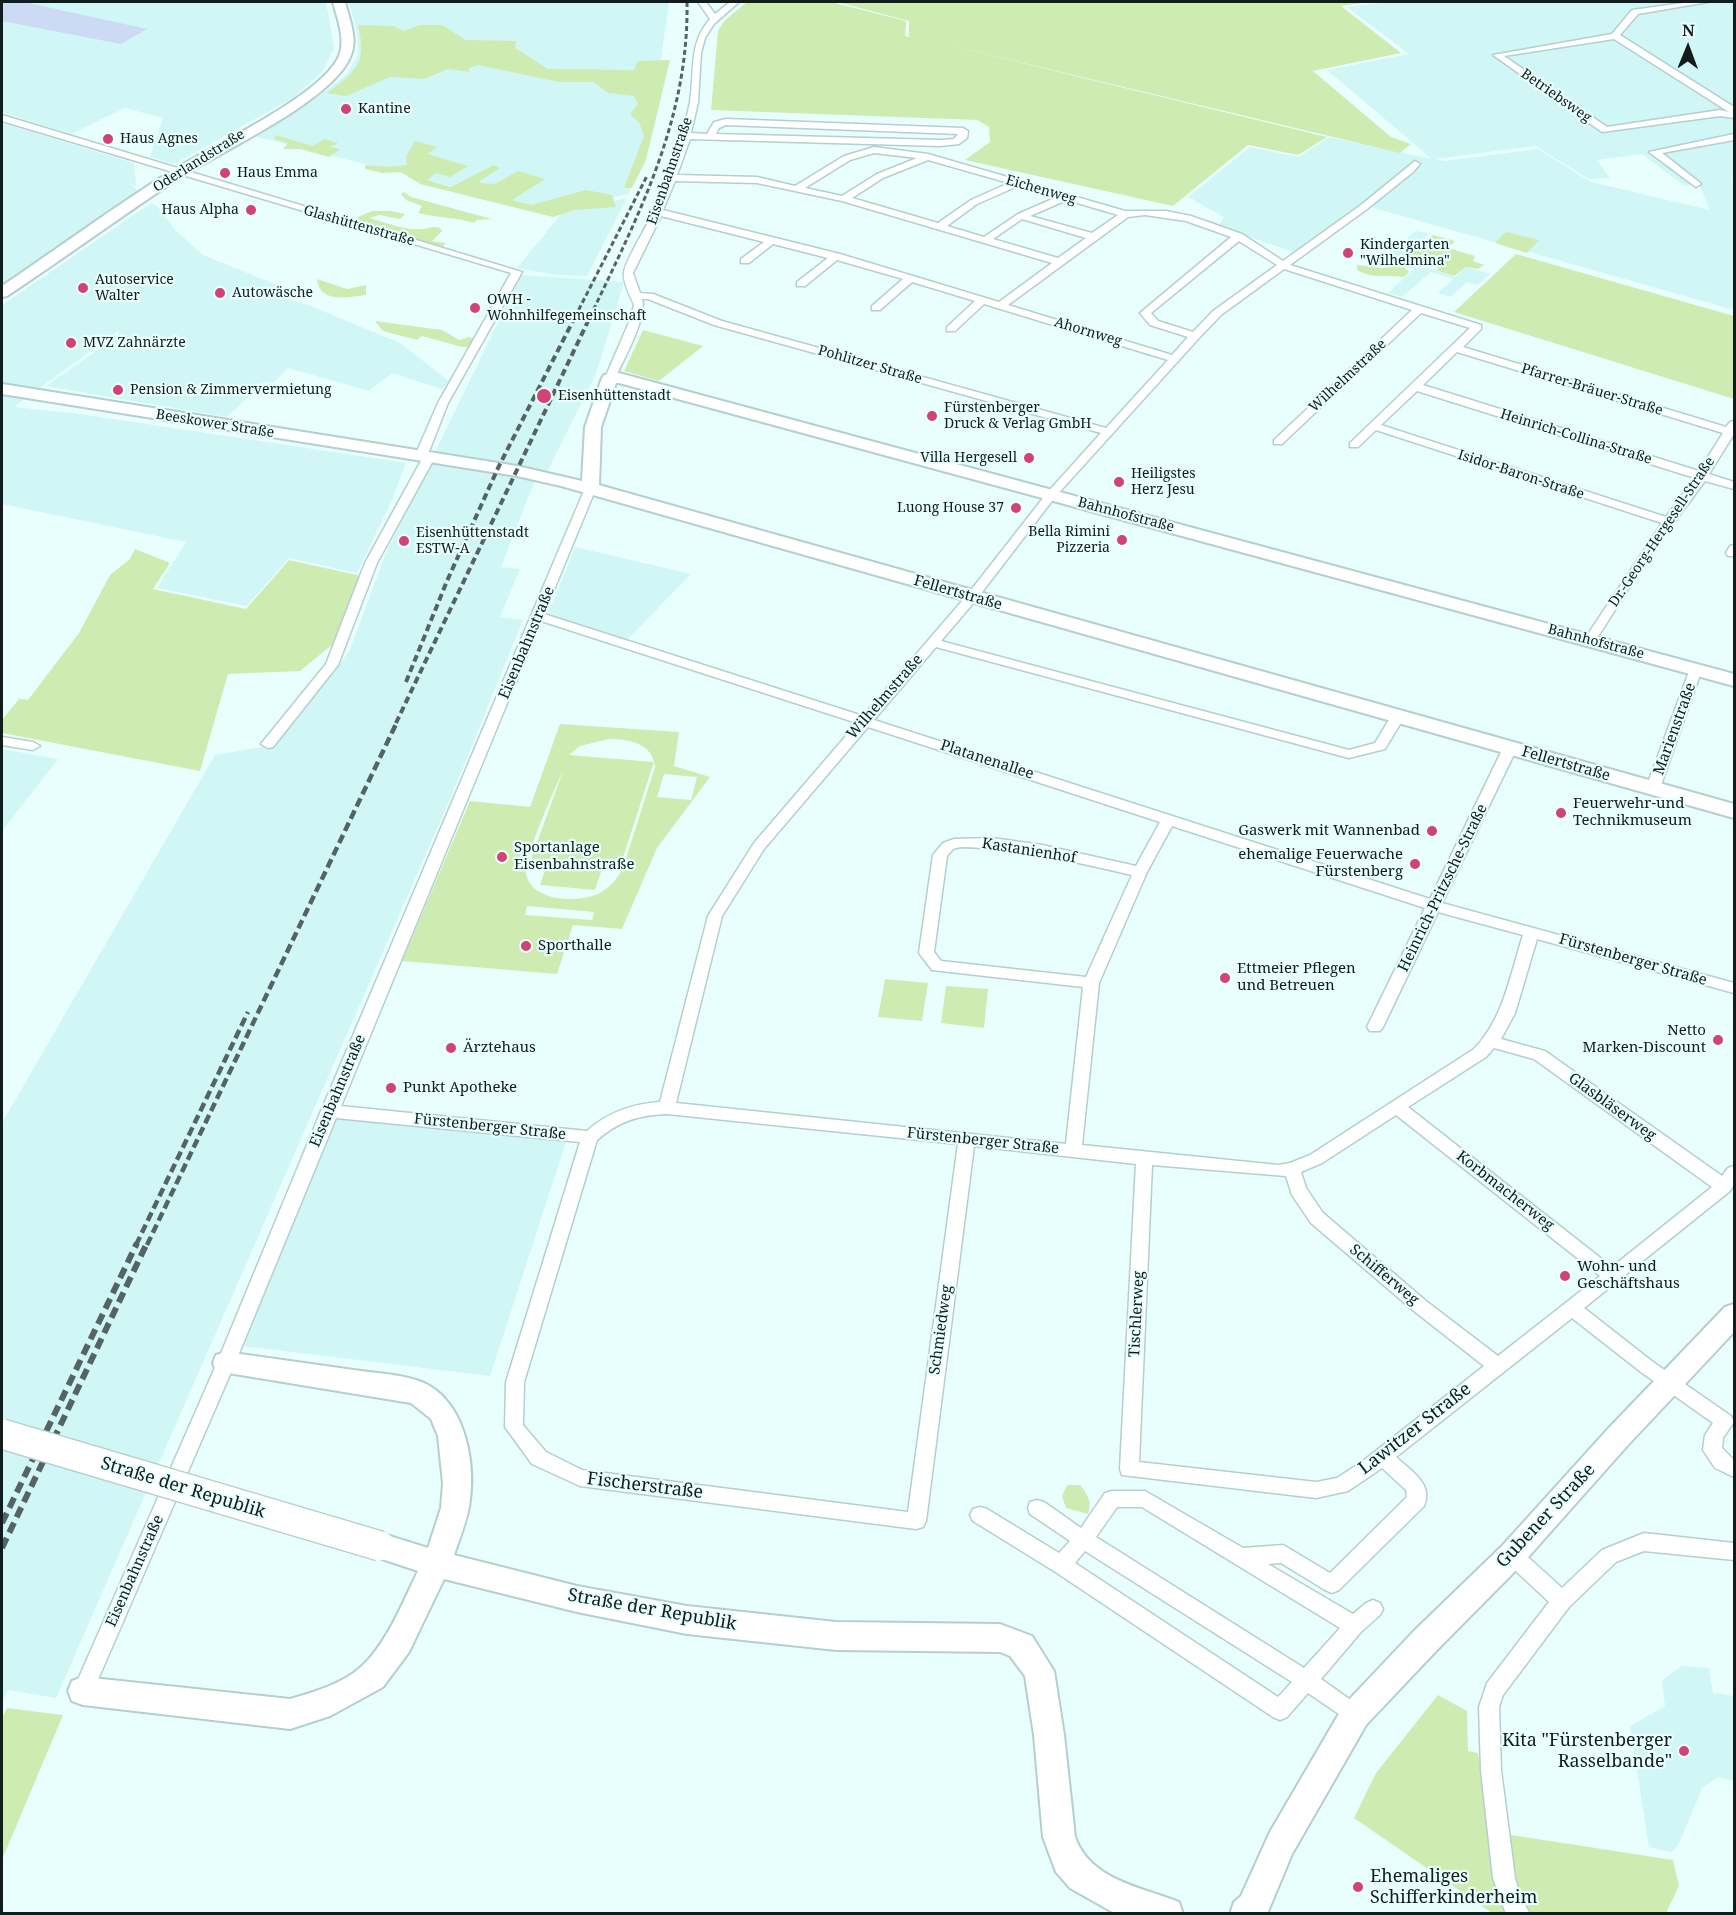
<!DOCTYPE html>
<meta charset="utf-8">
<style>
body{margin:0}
#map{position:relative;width:1736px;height:1915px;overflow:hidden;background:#e8fffe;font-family:"Noto Serif",serif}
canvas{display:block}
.frame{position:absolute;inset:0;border:3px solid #121c1c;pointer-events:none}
.north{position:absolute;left:1658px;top:18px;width:60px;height:60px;-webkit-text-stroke:4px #e8fffe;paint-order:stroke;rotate:1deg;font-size:16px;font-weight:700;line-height:24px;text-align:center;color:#121c1c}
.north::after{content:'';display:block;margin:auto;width:21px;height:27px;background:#121c1c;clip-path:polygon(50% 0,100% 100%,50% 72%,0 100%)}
</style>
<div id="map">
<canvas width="1736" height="1915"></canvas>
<div class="frame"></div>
<div class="north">N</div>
</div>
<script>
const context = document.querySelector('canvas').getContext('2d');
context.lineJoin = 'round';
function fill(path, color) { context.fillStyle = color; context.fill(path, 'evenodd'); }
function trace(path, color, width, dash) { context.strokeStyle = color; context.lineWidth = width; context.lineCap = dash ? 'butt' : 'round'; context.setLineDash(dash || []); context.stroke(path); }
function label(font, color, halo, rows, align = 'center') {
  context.font = font + ' "Noto Serif",serif'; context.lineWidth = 4.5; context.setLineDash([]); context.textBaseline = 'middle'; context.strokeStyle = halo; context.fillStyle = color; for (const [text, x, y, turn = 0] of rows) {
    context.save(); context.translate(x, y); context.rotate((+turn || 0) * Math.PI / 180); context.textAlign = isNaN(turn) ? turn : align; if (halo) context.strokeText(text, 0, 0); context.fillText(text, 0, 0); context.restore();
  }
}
const built = new Path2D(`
 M2 2H326L334 48 323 71 293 98 174 164 150 157 163 118 125 108 71 134 2 112Z
 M349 2H669L657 86 629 194 549 211 254 136 318 97 347 74 358 54 357 32Z
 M1388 2H1734V177L1727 179 1734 178V310L1360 204 1293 252 1218 226 1224 217 1188 197 1250 147 1299 157 1329 137 1432 159 1327 70 1409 54 1347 7ZM1535 146 1589 179 1610 178 1597 160 1642 154 1685 186 1699 184 1710 210 1591 182 1538 149 1445 161 1436 159Z
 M2 123 134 163 136 186 127 184 135 187 139 196 2 286Z
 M627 198 587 276 556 275 517 268 562 213Z
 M151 203 157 206 175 230 203 255 279 286 272 294 308 305 400 343 449 381 442 389 392 373 369 391 288 368 273 383 264 382 227 417 46 386 118 336 119 330 14 407 80 414 406 463 392 500 357 573 289 558 247 606 157 588 186 542 2 504V305Z
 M1416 231 1429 234 1402 259 1455 277 1466 267 1490 274 1478 285 1467 282 1451 297 1438 293 1453 279 1431 272 1402 297 1388 293 1414 269 1381 260Z
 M521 275 624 282 596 374 547 472 535 480 501 567 520 569 500 617 523 620 453 792 56 1698 8 1690 2 1702V1123L215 755 274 745 349 652 386 553Z
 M575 547 691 574 628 639 548 614Z
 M2 749 58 759 2 831Z
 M334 1116 566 1142 490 1376 243 1346Z
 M1682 1666 1709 1668 1713 1693 1734 1696V1781L1718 1777 1703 1787 1678 1845 1672 1852 1649 1847 1630 1726 1665 1706 1662 1680Z`);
const green = new Path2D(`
 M747 2H831L906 21 905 36 909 37V21L837 2H1369L1341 6 1401 53 1313 71 1391 137 1411 144 1400 153 927 40 1327 137 1298 155 1248 145 1173 206 965 160 990 142 989 127 977 120 711 110 718 31 725 20Z
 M358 25 393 26 404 31 419 25H442L466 40 516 41 515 48 548 69 634 70 638 61 670 60 646 160 632 188H624L644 136 639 122 630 114 638 104 634 96 608 93 594 82H559L478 65 469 68V72L448 69 424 79 390 77 346 96 327 93C356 72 367 63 358 25Z
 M276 135 312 146 325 139 338 143 330 147 341 149 329 157 300 149H283L288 143 274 139Z
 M415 141 437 147 427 154 468 166 450 177 436 173 427 180 451 187 494 165 500 168 481 180 480 183 495 184 518 171 545 179 512 200 531 205 586 190 612 195 616 207 575 210 553 217 420 184 401 172 382 173 365 169V165L388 167 407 165 406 157Z
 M404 192 411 197 492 219 477 220 474 223C455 217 437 218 418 213L422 206 406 200 401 194Z
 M372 211H390L405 214 400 219 380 215 369 218C385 222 405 231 421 229 429 229 432 225 440 228L442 231 432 241 446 243 441 248 353 219Z
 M1506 232 1539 240 1527 253 1495 243Z
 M1433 235 1455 241 1448 248 1475 256 1473 261 1484 265 1478 269 1466 267 1454 276 1436 270 1439 268 1436 267 1403 258Z
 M1516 254 1734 316V399L1454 312Z
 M1357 265C1366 265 1374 268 1382 268 1392 267 1401 262 1409 272L1404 277C1389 275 1371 279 1357 270Z
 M317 279 347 289 366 285V295C348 297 320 304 317 279Z
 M375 321 442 330 459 340 469 337 475 339 469 347H462L422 336 417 340 383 331Z
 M643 330 703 346 659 381 624 371Z
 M135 549 170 563 153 589 246 609 289 560 361 576 337 641 300 671 228 674 200 771 2 733V720L19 699 28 700 79 633 110 575 130 559Z
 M560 724 679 732 674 766 710 777 657 848 622 929 573 925 557 974 402 961 470 801 530 807ZM609 739C628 739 653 743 655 767L623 868C617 879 610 888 598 894 577 903 532 902 526 874 523 860 555 788 563 771L531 859 620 867 654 762 569 755 580 746ZM664 774 697 777 691 800 657 797ZM527 906 594 912 592 920 525 915Z
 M547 864 602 869 595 890 540 885Z
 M885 979 928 983 922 1021 878 1017Z
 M946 986 988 989 984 1028 941 1023Z
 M1067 1485H1080C1088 1494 1092 1502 1088 1514L1066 1508 1062 1496Z
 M1438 1695 1467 1711 1468 1751 1478 1753 1492 1832 1673 1860 1679 1886 1666 1913H1492L1354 1818 1376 1773Z
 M7 1708 63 1715 2 1860V1718Z`);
const water = new Path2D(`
 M2 2H24L147 29 121 44 2 21Z`);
const street = new Path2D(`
 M698 2H706L715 14 730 2H739L714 24 705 38 701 53 698 102 691 133 707 134 714 122 726 119 963 128 968 131 967 138 959 144 940 146 690 139 677 175 757 177 795 186 844 156 874 147 928 154 1125 211H1166L1191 216 1242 234 1283 261 1361 205 1415 161 1420 164 1413 172 1367 209 1290 265 1481 325V329L1463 347 1726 427 1730 422 1734 421V434L1709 474 1734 482V489L1705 481 1652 552 1594 643H1586L1584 640 1662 523 1376 430 1358 447H1350V443L1470 328 1421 313 1282 444H1274V440L1412 310 1284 269 1221 315 1199 338 1055 497 976 600 941 641 1349 750 1375 743 1393 713H1403L1405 716 1385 749 1349 758 936 647 874 720 1430 899 1503 748 1505 745H1515L1517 748 1442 903 1734 983V993L1537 939 1515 1013 1501 1039 1545 1051 1722 1176 1728 1168 1734 1166V1184L1730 1191 1584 1308 1653 1362 1731 1416 1734 1422 1723 1438 1722 1448 1734 1460V1477L1715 1468 1703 1450 1705 1435 1713 1423 1641 1372 1572 1318 1396 1457C1410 1470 1434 1484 1424 1506L1339 1590 1332 1593 1325 1590 1281 1563 1268 1564 1353 1614 1366 1603 1373 1600 1380 1603 1383 1609 1380 1615 1361 1632 1321 1679 1362 1708 1365 1715 1362 1722 1355 1725 1308 1693 1287 1717 1280 1720 1273 1717 1054 1571 973 1521 970 1515 973 1509 980 1507 987 1509 1059 1553 1070 1541 1030 1514 1028 1508 1030 1502 1037 1500 1044 1502 1081 1528 1105 1493 1112 1491H1145L1243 1548 1283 1545 1330 1573 1407 1497 1406 1490 1382 1468 1348 1491 1316 1498 1122 1475 1120 1469 1136 1164 974 1146 926 1521 923 1527 916 1529 580 1486 532 1464 505 1427 506 1382 580 1142 336 1118 235 1363 90 1698 83 1701 76 1698 73 1691 217 1363 321 1111 586 486 590 485 596 488 544 614 863 716 968 594 1047 493 1101 433 714 325 648 299H642C648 316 623 361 615 378L614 380H606L605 378 630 320 634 305C631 297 622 281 624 272 626 260 642 235 648 222 666 183 682 144 690 102 695 71 688 44 710 19ZM726 125 958 134 954 139 940 140 716 134 719 128ZM874 153 917 158 877 174 842 196 805 188 850 160ZM928 160 1009 183 971 200 938 223 852 198 883 178ZM675 181 757 183 842 201 1052 263 999 302 840 254 663 210ZM1018 186 1057 197 1018 214 984 237 947 226 977 204ZM1067 200 1118 215 1092 233 1030 216ZM1145 215 1186 221 1231 237 1140 313 1150 325 1188 337 1172 355 1008 305 1128 217ZM661 216 764 242 741 259V263H749L773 244 828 258 797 282V286H805L837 260 903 279 872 306V310H880L912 282 975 301 947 327V331H955L984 304 1168 360 1106 428 722 321 653 294 640 293 633 273ZM1022 219 1086 238 1058 258 993 239ZM1239 241 1277 265 1213 311 1193 332 1158 321 1151 313ZM1457 352 1723 433 1699 471 1423 385ZM1417 391 1695 478 1666 517 1381 425ZM541 621 857 723 754 843 708 916 660 1102C632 1104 608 1112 587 1131L341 1106ZM868 727 1160 822 1136 866 1042 845 992 838 954 839 943 843 933 855 919 953 932 970 1083 987 1066 1144 676 1103 722 916 764 849ZM1172 826 1425 908 1367 1027 1370 1031H1380L1383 1027 1438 912 1523 935C1510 975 1504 1018 1474 1049L1310 1155 1290 1163 1278 1165 1082 1145 1099 983 1147 872ZM960 847C1019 848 1075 862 1132 875L1086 977 941 961 934 952 947 856 953 849ZM1494 1048 1534 1059 1712 1187 1612 1267 1408 1107 1486 1057ZM667 1114 958 1144 908 1512 582 1470 546 1452 523 1425 524 1382 597 1140C619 1121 639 1115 667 1114ZM1396 1115 1600 1276 1498 1356 1426 1301 1323 1213 1306 1188 1301 1172 1322 1163ZM1152 1165 1286 1176 1292 1195 1311 1223 1414 1311 1484 1366 1363 1461 1337 1478 1316 1482 1139 1462ZM1117 1507H1142L1340 1628 1304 1668 1096 1537ZM1085 1551 1292 1682 1278 1697 1075 1563Z
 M1691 2H1708L1638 14 1620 35 1734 107V118L1720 116 1602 132 1493 55 1612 34 1632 10ZM1614 39 1729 112 1720 110 1607 127 1504 56Z
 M2 115 522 272 448 403 428 454 435 457 377 563 338 665 273 747 268 748 261 744 326 664 365 563 422 459 415 456 438 403 511 273 2 121Z
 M1734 134V140L1662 153 1699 182 1701 184 1696 187 1649 152Z
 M1734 545V556H1728L1726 553 1730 546Z
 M1696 665 1702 669 1660 788 1653 792 1648 791 1646 788 1690 669Z
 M2 737 33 742 40 746 33 750 2 745Z
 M1644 1533 1734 1543V1560L1644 1551 1616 1562 1569 1607 1503 1695 1499 1707 1501 1770 1515 1878 1520 1896 1530 1914H1506L1493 1878 1481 1770 1479 1707 1487 1683 1549 1602 1505 1561 1502 1555 1505 1549 1512 1546 1519 1549 1562 1588 1602 1550Z`);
const secondary = new Path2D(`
 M333 2H345C349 18 358 39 351 55 334 101 219 152 176 180 119 218 64 258 7 296L2 297V286C57 249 111 209 168 173 208 148 322 96 339 56 346 39 337 18 333 2Z
 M619 373 1734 674V686L619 383H616L601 427 599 485 1734 804V818L561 486 517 476 2 394V384L517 466 582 481 585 427 602 378 604 375Z
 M1734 1304V1332L1627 1446 1522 1564 1436 1651 1366 1725 1292 1854 1267 1914H1230L1234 1902 1241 1896 1270 1832 1344 1705 1414 1631 1502 1546 1607 1430 1725 1307Z
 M226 1352C271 1358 316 1365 361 1371 382 1374 410 1375 428 1385 467 1407 476 1466 469 1507 466 1523 459 1540 454 1555L577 1586 687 1606 836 1622 1000 1624 1032 1636 1054 1671 1064 1735 1075 1837C1090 1880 1141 1887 1179 1902L1183 1914H1116L1070 1888 1056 1872 1043 1837 1034 1735 1025 1676 1010 1656 1000 1652 836 1650 687 1634 577 1612 444 1579 409 1652 383 1687 330 1716 290 1729 83 1705 72 1701 68 1691 72 1681 83 1677 290 1699C314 1692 342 1684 361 1667 386 1645 404 1600 418 1571L370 1555 366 1546 370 1537 380 1533 428 1548 441 1508 443 1483 438 1436 431 1419 411 1403 216 1371 213 1363 216 1355Z`);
const railFar3 = new Path2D(`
 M575 317 647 176
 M590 317C639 214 689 119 687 2`);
const railFar2 = new Path2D(`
 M406 682 447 581 498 468 576 315
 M396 723 591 315`);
const railFar1 = new Path2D(`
 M136 1245 248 1012
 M147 1245 397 722`);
const rail = new Path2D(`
 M2 1523 137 1243
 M2 1548 147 1243`);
const secondaryBridge = new Path2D(`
 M2 1434 380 1546`);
const markers = [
 [346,109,6,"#d04374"],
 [108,139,6,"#d04374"],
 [225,173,6,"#d04374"],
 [251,210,6,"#d04374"],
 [1348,253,6,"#d04374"],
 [83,288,6,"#d04374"],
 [220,293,6,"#d04374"],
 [475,308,6,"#d04374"],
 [71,343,6,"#d04374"],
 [118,390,6,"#d04374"],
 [544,396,8,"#d04374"],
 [932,416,6,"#d04374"],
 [1029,458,6,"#d04374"],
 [1119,482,6,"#d04374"],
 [1016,508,6,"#d04374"],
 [1122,540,6,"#d04374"],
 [404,541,6,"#d04374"],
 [1561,813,6,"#d04374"],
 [1432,831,6,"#d04374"],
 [502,857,6,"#d04374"],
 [1415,864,6,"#d04374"],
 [526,946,6,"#d04374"],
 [1225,978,6,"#d04374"],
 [1718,1040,6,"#d04374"],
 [451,1048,6,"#d04374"],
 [391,1088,6,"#d04374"],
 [1565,1276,6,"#d04374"],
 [1684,1751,6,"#d04374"],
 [1358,1887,6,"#d04374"]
];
const farStreetnames = [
 ["Betriebsweg",1556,96,35],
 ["Oderlandstraße",199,161,-32],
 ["Eisenbahnstraße",670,171,-71],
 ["Eichenweg",1041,190,16],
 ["Glashüttenstraße",359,226,16],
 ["Ahornweg",1088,332,17],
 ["Pohlitzer Straße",870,365,16],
 ["Wilhelmstraße",1348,376,-43],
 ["Pfarrer-Bräuer-Straße",1592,390,17],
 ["Beeskower Straße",215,424,9],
 ["Heinrich-Collina-Straße",1576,437,17],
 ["Isidor-Baron-Straße",1521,475,18],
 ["Bahnhofstraße",1126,515,15],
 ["Dr.-Georg-Hergesell-Straße",1662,532,-56],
 ["Bahnhofstraße",1596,642,15]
];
const farPoinames = [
 ["Kantine",358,109],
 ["Haus Agnes",120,139],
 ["Haus Emma",237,173],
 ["Haus Alpha",239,210,"right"],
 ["Kindergarten",1360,245],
 ["\"Wilhelmina\"",1360,261],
 ["Autoservice",95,280],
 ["Walter",95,296],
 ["Autowäsche",232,293],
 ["OWH -",487,300],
 ["Wohnhilfegemeinschaft",487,316],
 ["MVZ Zahnärzte",83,343],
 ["Pension & Zimmervermietung",130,390],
 ["Eisenhüttenstadt",558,396],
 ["Fürstenberger",944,408],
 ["Druck & Verlag GmbH",944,424],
 ["Villa Hergesell",1017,458,"right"],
 ["Heiligstes",1131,474],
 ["Herz Jesu",1131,490],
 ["Luong House 37",1004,508,"right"],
 ["Bella Rimini",1110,532,"right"],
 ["Pizzeria",1110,548,"right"],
 ["Eisenhüttenstadt",416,533],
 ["ESTW-A",416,549]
];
const streetNames = [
 ["Fellertstraße",958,593,16],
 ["Eisenbahnstraße",527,643,-67],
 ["Wilhelmstraße",885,697,-49],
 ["Marienstraße",1675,729,-70],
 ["Platanenallee",987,760,18],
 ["Fellertstraße",1566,764,16],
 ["Kastanienhof",1029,851,9],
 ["Heinrich-Pritzsche-Straße",1443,888,-64],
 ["Fürstenberger Straße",1633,960,16],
 ["Eisenbahnstraße",338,1091,-67],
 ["Glasbläserweg",1612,1107,36],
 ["Fürstenberger Straße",490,1127,6],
 ["Fürstenberger Straße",983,1141,6],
 ["Korbmacherweg",1505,1191,38],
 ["Schifferweg",1384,1275,40],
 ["Tischlerweg",1137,1314,-87],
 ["Schmiedweg",941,1330,-82],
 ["Eisenbahnstraße",135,1571,-66]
];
const poiNames = [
 ["Feuerwehr-und",1573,804],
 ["Technikmuseum",1573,821],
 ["Gaswerk mit Wannenbad",1420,831,"right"],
 ["Sportanlage",514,848],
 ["Eisenbahnstraße",514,865],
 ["ehemalige Feuerwache",1403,855,"right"],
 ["Fürstenberg",1403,872,"right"],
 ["Sporthalle",538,946],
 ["Ettmeier Pflegen",1237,969],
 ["und Betreuen",1237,986],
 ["Netto",1706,1031,"right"],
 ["Marken-Discount",1706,1048,"right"],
 ["Ärztehaus",463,1048],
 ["Punkt Apotheke",403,1088],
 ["Wohn- und",1577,1267],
 ["Geschäftshaus",1577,1284]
];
const nearStreetnames = [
 ["Lawitzer Straße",1415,1429,-38],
 ["Fischerstraße",645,1486,7],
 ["Straße der Republik",183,1488,17],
 ["Gubener Straße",1546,1516,-47],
 ["Straße der Republik",652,1610,10]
];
const nearPoinames = [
 ["Kita \"Fürstenberger",1672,1741],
 ["Rasselbande\"",1672,1762],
 ["Ehemaliges",1370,1877,"left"],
 ["Schifferkinderheim",1370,1898,"left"]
];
fill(built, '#d0f6f6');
fill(green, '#ceecb1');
fill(water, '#cddaf3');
trace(street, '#b4cfcf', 3);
trace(secondary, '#b4cfcf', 4);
fill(street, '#fff');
fill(secondary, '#fff');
trace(railFar3, '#556362', 3, [5, 3]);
trace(railFar2, '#556362', 4, [7, 4]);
trace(railFar1, '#556362', 4.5, [9, 4.5]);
trace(rail, '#556362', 6, [11, 6]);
trace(secondaryBridge, '#b4cfcf', 32, []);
trace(secondaryBridge, '#fff', 29);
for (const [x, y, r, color] of markers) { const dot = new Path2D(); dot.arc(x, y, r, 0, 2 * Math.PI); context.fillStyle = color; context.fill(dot); trace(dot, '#e8fffe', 2); }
label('14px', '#121c1c', '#e8fffe', farStreetnames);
label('14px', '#121c1c', '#e8fffe', farPoinames, 'left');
label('15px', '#121c1c', '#e8fffe', streetNames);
label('15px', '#121c1c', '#e8fffe', poiNames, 'left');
label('18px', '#121c1c', '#e8fffe', nearStreetnames);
label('18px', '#121c1c', '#e8fffe', nearPoinames, 'right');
</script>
